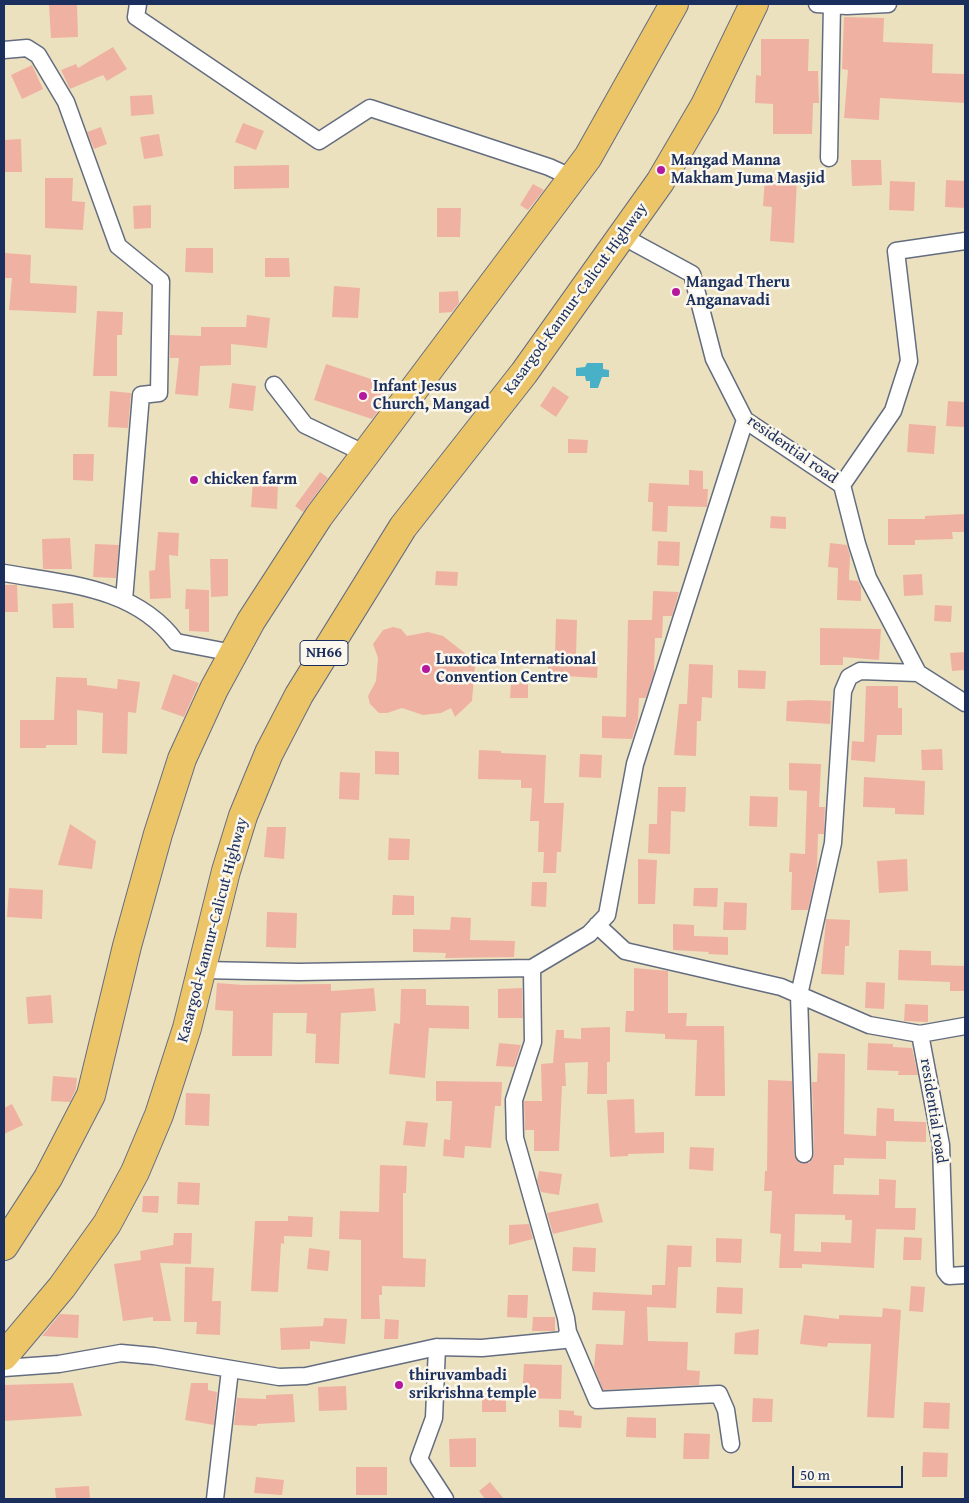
<!DOCTYPE html>
<style>
body{margin:0}
#map{position:relative;width:969px;height:1503px;overflow:hidden;background:#ece1bf;font-family:"Gentium Book Plus",serif}
canvas{display:block}
.frame{position:absolute;inset:0;border:5px solid #1b2f5e;pointer-events:none}
.scale{position:absolute;left:792px;top:1466px;width:111px;height:22px;box-sizing:border-box;border:2px solid #1b2f5e;border-top:0;padding-left:6px;font-size:15px;line-height:18px;white-space:nowrap;color:#1b2f5e;-webkit-text-stroke:4px #fbf7ec;paint-order:stroke}
</style>
<div id="map">
<canvas width="969" height="1503"></canvas>
<div class="frame"></div>
<div class="scale">50 m</div>
</div>
<script>
const context = document.querySelector('canvas').getContext('2d');
context.lineJoin = 'round';
function fill(path, color) { context.fillStyle = color; context.fill(path, 'evenodd'); }
function trace(path, color, width, dash) { context.strokeStyle = color; context.lineWidth = width; context.lineCap = dash ? 'butt' : 'round'; context.setLineDash(dash || []); context.stroke(path); }
function label(font, color, halo, rows, align = 'center') {
  context.font = font + ' "Gentium Book Plus",serif'; context.lineWidth = 5; context.setLineDash([]); context.textBaseline = 'middle'; context.strokeStyle = halo; context.fillStyle = color; for (const [text, x, y, turn = 0] of rows) {
    context.save(); context.translate(x, y); context.rotate((+turn || 0) * Math.PI / 180); context.textAlign = isNaN(turn) ? turn : align; if (halo) context.strokeText(text, 0, 0); context.fillText(text, 0, 0); context.restore();
  }
}
const water = new Path2D(`
 M587 363H603V369L609 370V377H602L598 388H590V381H586L585 376H576V368L585 367Z`);
const building = new Path2D(`
 M77 4 78 37 51 38 49 5Z
 M844 17 884 18 883 42 933 44 932 73 965 74V103L880 98 879 120 844 118 848 70 842 69Z
 M761 39H809L808 71H818L819 103H813L812 134H773V104L755 103 756 75 761 76Z
 M113 47 127 69 107 81 103 75 70 89 61 70 76 64 78 68Z
 M32 65 43 89 22 99 11 75Z
 M152 95 154 114 131 116 130 96Z
 M243 123 264 131 256 150 235 142Z
 M101 127 107 144 94 149 87 132Z
 M159 134 163 156 144 159 140 137Z
 M21 139 22 172H4V140Z
 M851 160H881L882 185 852 186Z
 M289 165V188L234 189V166Z
 M765 177 797 179 794 243 770 241 772 207 763 206Z
 M45 178H73L72 201 85 202 83 230 45 228Z
 M946 180 965 181V208L945 207Z
 M890 181 915 182 914 211 889 210Z
 M533 184 544 190 528 210 520 205Z
 M151 205V228L134 229 133 206Z
 M437 208H461L460 237H437Z
 M186 248H213V273L185 272Z
 M5 253 31 255 30 283 77 286 76 313 9 310 12 278H4Z
 M265 258H289L290 277H265Z
 M334 286 360 288 358 318 332 317Z
 M458 291 459 303 452 312 439 313V292Z
 M97 311 123 312 122 335H117V376H93Z
 M247 315 270 318 267 348 231 344V365L200 366 198 396 175 394 179 358H170V335L201 336V327H246Z
 M326 364 389 385 382 406 372 419 314 400Z
 M232 383 256 386 253 411 229 408Z
 M553 386 569 397 556 417 540 406Z
 M110 391 131 393 128 428 108 427Z
 M948 401 965 402V427L946 426Z
 M909 424 936 426 934 454 907 452Z
 M568 439 588 440 587 453H568Z
 M73 454H94L93 481 73 480Z
 M689 470 703 471V489H708L707 507 668 506 667 532 652 531 653 502H648L649 483 689 485Z
 M320 472 328 478 303 512 295 506Z
 M253 481 278 483 277 509 251 507Z
 M965 514V532H952L953 539 915 540V545H888V519H925V516Z
 M771 516 786 517V529L770 528Z
 M158 532 179 533 178 556 169 555 171 598 150 599 149 571 155 570Z
 M70 538 72 569H43L42 539Z
 M658 541 680 542 679 566 657 565Z
 M830 543 847 545 850 556 849 580 858 581 861 587V601L837 600 838 568 828 567Z
 M95 544 119 545 116 578 93 577Z
 M210 559H228V596L211 597Z
 M436 571 458 572 457 586 435 585Z
 M922 574 923 595 904 596 903 575Z
 M4 585H17L18 612H4Z
 M186 589 209 590V632L189 631V609H185Z
 M653 591 679 592 672 616H663L662 638H655L654 673 646 698H639L638 720 632 739 602 738V716L626 717 628 620H652Z
 M73 603 74 628H53L52 604Z
 M935 605 952 606 951 622 934 621Z
 M556 619 577 620 576 657H598L597 678 548 675V655H555Z
 M393 627 401 629 407 636 428 632 443 636 466 654H476L472 701 455 717 451 708 441 713 423 715 402 708 387 713H379L370 704 368 696 376 681 378 658 373 644 383 630Z
 M820 628 881 629 879 660 843 657V665H820Z
 M965 652V670L952 671 950 653Z
 M689 664 713 665 712 698 702 697 701 721H697L696 756 674 755 679 704H687Z
 M738 670 766 671 765 689 738 688Z
 M173 674 199 683 184 717 161 709Z
 M56 677 87 678V685L117 689 118 679 140 682 136 713 128 712 127 754 102 753 103 713 77 710V745H46V748H20V720H54Z
 M511 681 528 682V698H510Z
 M866 686H898V708H902V735H877L875 762 851 760 852 741 864 742Z
 M808 700 831 701 830 724 786 721 787 701Z
 M942 749 943 770H922L921 750Z
 M479 750 501 751V753L546 755 544 803H564L561 852H557L556 873H543L544 852H538L539 821H530L532 788H521V780L478 779Z
 M375 751 399 752V775L375 774Z
 M580 754 602 755 601 778 579 777Z
 M789 763 821 764 819 807H825L824 834H818L817 869 808 910H791L792 872H789L790 853 805 854 807 791 789 790Z
 M340 772 360 773 359 800 339 799Z
 M864 777 925 781 924 815 895 814V808L863 807Z
 M658 787H686L685 812 671 811 670 854 648 853 649 824H657Z
 M750 796 778 797 777 827 749 826Z
 M70 824 96 841 92 869 58 865Z
 M267 827H286L284 859 264 857Z
 M389 838 410 839 409 860H388Z
 M638 859 657 860 655 904H638Z
 M907 859 908 891 879 893 877 861Z
 M532 882H547L546 907 531 906Z
 M9 888 43 890 42 919 7 917Z
 M694 888H718L717 907 693 906Z
 M393 895 414 896V915H392Z
 M724 902 747 903 746 930H723Z
 M267 912 297 913 296 948 266 947Z
 M451 917 471 918 470 940 515 941 514 957 445 958 446 953 413 952V929L450 930Z
 M826 919 850 920 849 946H845L844 975 821 974Z
 M673 924 694 925V936L728 937V955L708 954 709 952 673 950Z
 M899 950 931 951V965L965 966V991H950V982L898 980Z
 M634 968 668 971V1013H687L686 1026H724L725 1096H695L697 1040 665 1039V1034L625 1032 626 1011H634Z
 M866 982 885 983 884 1009 865 1008Z
 M217 983 243 985 331 984V991L374 988 376 1011 341 1013 339 1064 315 1063 316 1034 306 1033 307 1013H273L272 1056H232L233 1011 215 1010Z
 M522 988 523 1018H498V989Z
 M401 989H426V1005L469 1006V1029L429 1028 425 1078 389 1074 394 1023 400 1024Z
 M51 995 53 1023 28 1024 26 997Z
 M905 1004 928 1005V1022L904 1021Z
 M610 1027V1062H607V1094H587L588 1062 565 1063 566 1086H562L559 1151H534V1130H525L524 1101H542L541 1064 553 1063 556 1030H564V1038L581 1039V1028Z
 M499 1043 521 1045 514 1067 496 1066Z
 M868 1043 893 1044V1047L912 1048 918 1075H898L899 1071 867 1070Z
 M818 1053 845 1054 844 1134 876 1136 877 1108 894 1109V1121L926 1122V1142L886 1141V1159L844 1158V1165H834L833 1194 879 1195V1179L896 1180 895 1208H916L915 1230 876 1229 874 1268 802 1264V1268H779L781 1234 770 1233 772 1191H764L765 1171H767L768 1080 792 1081 794 1155 800 1163H809L814 1154 812 1082H817ZM795 1214 845 1215V1220H852L851 1243 821 1242V1252L794 1251Z
 M53 1076 77 1078 76 1089 70 1102 51 1101Z
 M436 1081 502 1082 501 1106H495L491 1148 465 1146 464 1158 443 1156 444 1139 450 1140 452 1101H436Z
 M186 1093 210 1094 209 1126 185 1125Z
 M634 1099 635 1133 664 1132V1153L628 1154V1156L610 1157 607 1100Z
 M12 1104 23 1125 4 1134V1108Z
 M406 1121 428 1123 425 1147 403 1145Z
 M690 1147 714 1148 713 1171 689 1169Z
 M380 1165 407 1166 406 1193H403V1258L426 1259 425 1287 382 1286V1295H379L380 1319H361V1240L339 1239 340 1211 379 1212Z
 M539 1171 562 1174 559 1195 541 1192 537 1181Z
 M178 1182 200 1183 199 1205 177 1204Z
 M143 1196H159L158 1213 142 1212Z
 M598 1203 603 1222 553 1234 547 1213Z
 M288 1216 313 1217 312 1237 284 1236V1244L281 1243 278 1292 251 1291 255 1221H288Z
 M529 1224 533 1239 509 1245V1225Z
 M174 1233H192L191 1264 160 1263 171 1321H153V1317L123 1321 114 1264 141 1260 140 1251 173 1245Z
 M904 1237 922 1238 921 1260H903Z
 M716 1238 742 1239 741 1263 716 1262Z
 M667 1245 692 1246 691 1267H678L676 1308 647 1307 648 1341 688 1342 687 1370 700 1371 699 1385 603 1390 594 1367 596 1344 623 1345 625 1311 592 1310 593 1292 652 1295V1285H665Z
 M573 1247 596 1248 595 1272 572 1271Z
 M309 1248 330 1251 328 1271 307 1269Z
 M185 1267 214 1268 212 1301H221L220 1335 196 1334 197 1322H184Z
 M911 1286 925 1287 923 1312 909 1311Z
 M717 1287 743 1288 742 1314 716 1313Z
 M508 1295H528L527 1318 507 1317Z
 M883 1308 901 1310 894 1418 867 1417 871 1344 828 1343 827 1347 800 1344 804 1315 839 1319V1315L882 1317Z
 M60 1314 79 1315 78 1338 42 1336Z
 M533 1317H555V1331H532Z
 M324 1318 347 1319 345 1344 310 1341V1349L281 1350 280 1328 323 1326Z
 M385 1319 399 1320 398 1339H384Z
 M759 1329 758 1355 734 1354 735 1333Z
 M524 1364 562 1365 561 1399 522 1398Z
 M73 1383 82 1416 4 1421V1385Z
 M191 1383H208V1390L217 1392 214 1425 185 1420Z
 M346 1386 347 1410 319 1411 318 1387Z
 M506 1389V1412H482V1390Z
 M293 1394 295 1422 257 1424V1426L234 1425 237 1398 266 1399V1395Z
 M753 1398 773 1399 772 1422H752Z
 M924 1402 950 1403 949 1429 923 1428Z
 M559 1410 574 1411V1415L582 1416 581 1428 559 1427Z
 M627 1417 656 1418V1438L626 1437Z
 M684 1433 710 1434 709 1459H683Z
 M476 1438V1467H450L449 1439Z
 M923 1452 948 1453 947 1477H922Z
 M356 1467H387V1495H356Z
 M256 1477 284 1480 282 1495 254 1493Z
 M490 1482 504 1499H485L479 1491Z
 M89 1486 90 1499H56L55 1488Z`);
const street = new Path2D(`
 M138 4 136 17 319 141 370 108 549 167 573 178
 M817 4 847 6 888 4
 M4 50 27 48 38 55 66 102 118 246 161 281 159 393 141 395 124 600
 M829 158 832 5
 M622 236 692 274 714 359 745 420 842 485 857 544 868 578 918 673 965 703
 M274 385 305 425 366 454
 M842 485 893 411 909 361 896 251 965 241
 M4 573C66 584 136 587 176 642L233 653
 M597 925 625 951 781 987 869 1025 920 1034
 M532 968 589 934 607 915 635 764 745 420
 M965 1026 920 1034 941 1145 945 1271 949 1276 965 1275
 M804 1154 799 995 833 843 843 691 849 677 860 671 918 673
 M568 1332 597 1400 719 1394 726 1410 731 1444
 M437 1347 434 1418 419 1459 445 1499
 M4 1368 59 1364 121 1353 154 1356 279 1377 306 1376 437 1347 482 1348 564 1340 568 1332 566 1318 515 1138 514 1100 533 1042 532 968 299 972 202 970
 M215 1499 230 1370`);
const highway = new Path2D(`
 M4 1246 48 1178 91 1095 127 946 158 834 182 759 214 689 251 621 319 516 588 157 674 4
 M4 1356 62 1287 107 1224 135 1172 159 1115 187 1028 226 871 243 816 269 753 299 695 403 527 524 373 660 182 705 105 754 4`);
const markers = [
 [661,170,5,"#b5179e"],
 [676,292,5,"#b5179e"],
 [363,396,5,"#b5179e"],
 [194,480,5,"#b5179e"],
 [426,669,5,"#b5179e"],
 [399,1385,5,"#b5179e"]
];
const shields = [
 [324,653,48]
];
const shieldNames = [
 ["NH66",324,653]
];
const poiNames = [
 ["Mangad Manna",671,161],
 ["Makham Juma Masjid",671,179],
 ["Mangad Theru",686,283],
 ["Anganavadi",686,301],
 ["Infant Jesus",373,387],
 ["Church, Mangad",373,405],
 ["chicken farm",204,480],
 ["Luxotica International",436,660],
 ["Convention Centre",436,678],
 ["thiruvambadi",409,1376],
 ["srikrishna temple",409,1394]
];
const streetNames = [
 ["Kasargod-Kannur-Calicut Highway",576,299,-54],
 ["residential road",792,450,35],
 ["Kasargod-Kannur-Calicut Highway",213,930,-75],
 ["residential road",933,1111,81]
];
fill(water, '#48b1c7');
fill(building, '#efb2a2');
trace(street, '#646d80', 19);
trace(highway, '#646d80', 30);
trace(street, '#fff', 16);
trace(highway, '#edc569', 28);
for (const [x, y, r, color] of markers) { const dot = new Path2D(); dot.arc(x, y, r, 0, 2 * Math.PI); context.fillStyle = color; context.fill(dot); trace(dot, '#fbf7ec', 2); }
for (const [x, y, w] of shields) { const box = new Path2D(); box.roundRect(x - w / 2, y - 12.5, w, 25, 4); context.fillStyle = '#fbf7ec'; context.fill(box); trace(box, '#1b2f5e', 1); }
label('bold 15px', '#1b2f5e', null, shieldNames);
label('bold 16px', '#1b2f5e', '#fbf7ec', poiNames, 'left');
label('16px', '#1b2f5e', '#fbf7ec', streetNames);
</script>
